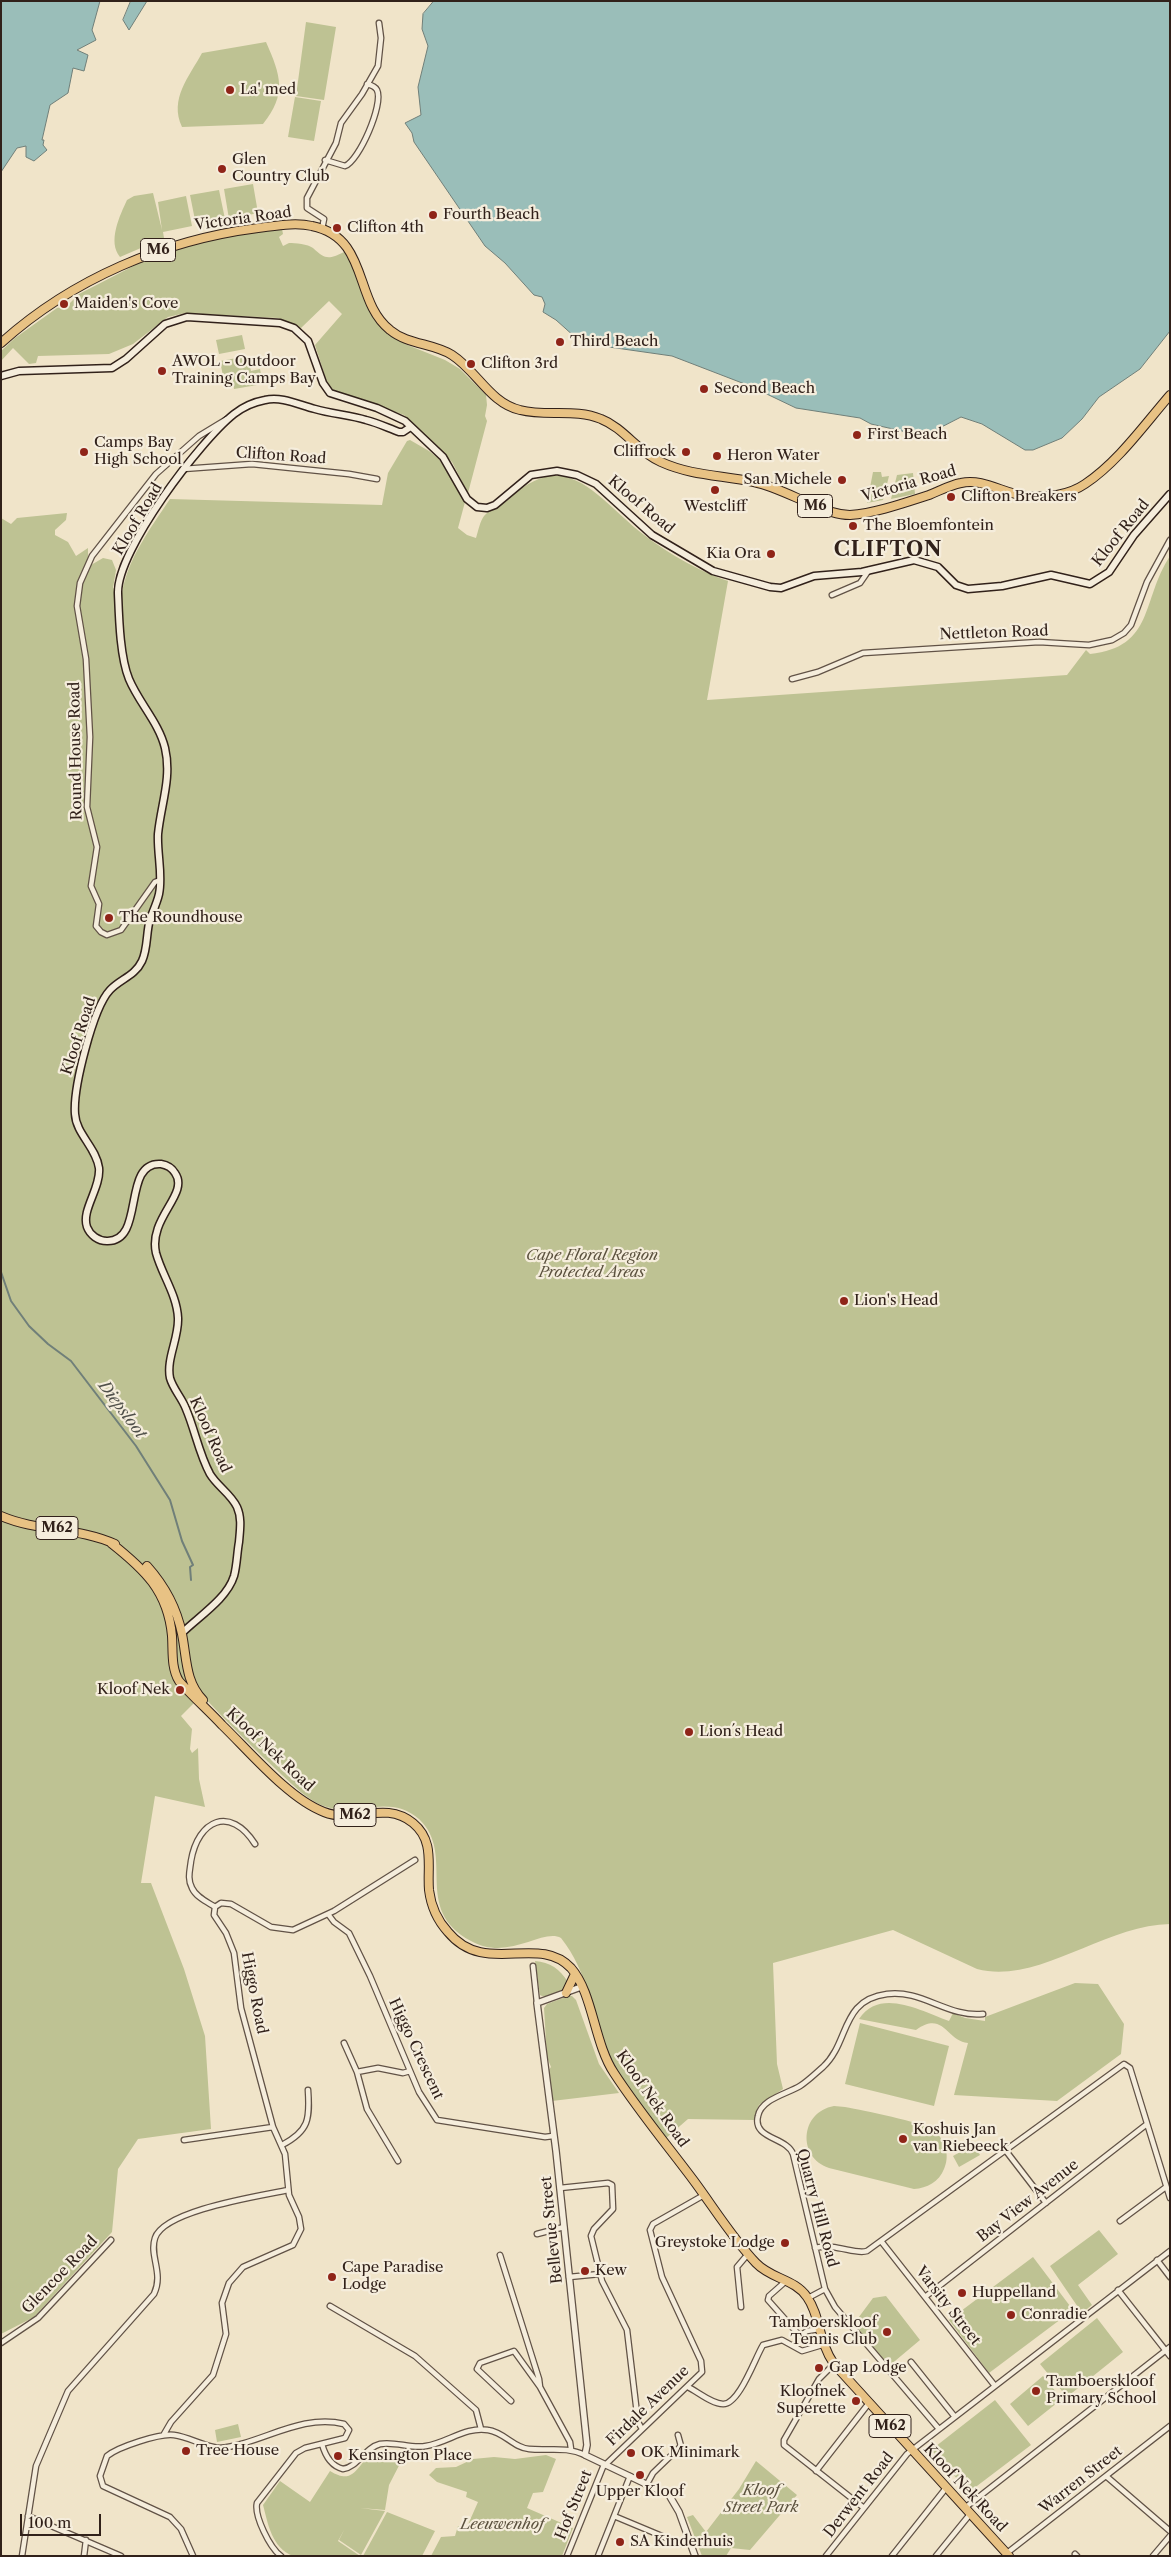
<!DOCTYPE html>
<meta charset="utf-8">
<style>
body{margin:0}
#map{position:relative;width:1171px;height:2557px;overflow:hidden;background:#f0e4c9;font-family:"Libre Caslon Text",serif}
canvas{display:block}
.frame{position:absolute;inset:0;border:2px solid #31211a;pointer-events:none}
.scale{position:absolute;left:20px;top:2514px;width:81px;height:22px;box-sizing:border-box;border:2px solid #31211a;border-top:0;padding-left:6px;font-size:15px;line-height:18px;white-space:nowrap;color:#31211a;-webkit-text-stroke:4px #f5eddc;paint-order:stroke}
</style>
<div id="map">
<canvas width="1171" height="2557"></canvas>
<div class="frame"></div>
<div class="scale">100 m</div>
</div>
<script>
const context = document.querySelector('canvas').getContext('2d');
context.lineJoin = 'round';
function fill(path, color) { context.fillStyle = color; context.fill(path, 'evenodd'); }
function trace(path, color, width, dash) { context.strokeStyle = color; context.lineWidth = width; context.lineCap = dash ? 'butt' : 'round'; context.setLineDash(dash || []); context.stroke(path); }
function label(font, color, halo, rows, align = 'center') {
  context.font = font + ' "Libre Caslon Text",serif'; context.lineWidth = 4.5; context.setLineDash([]); context.textBaseline = 'middle'; context.strokeStyle = halo; context.fillStyle = color; for (const [text, x, y, turn = 0] of rows) {
    context.save(); context.translate(x, y); context.rotate((+turn || 0) * Math.PI / 180); context.textAlign = isNaN(turn) ? turn : align; if (halo) context.strokeText(text, 0, 0); context.fillText(text, 0, 0); context.restore();
  }
}
const green = new Path2D(`
 M306 22 336 27 324 100 296 96Z
 M266 42C281 76 287 94 263 124L182 127C169 99 189 77 202 53Z
 M295 97 321 101 314 141 288 137Z
 M253 184 258 213 229 219 224 189Z
 M219 190 225 219 196 225 190 195Z
 M153 193 162 230 158 202 186 196 192 226 163 232 164 238 120 257C107 242 120 215 127 200L134 196Z
 M282 229 283 234 279 237 283 246 289 243C295 243 308 244 313 248 325 259 328 260 344 252L353 263 369 308 380 325 405 344 445 360 460 369 486 395 487 405 485 416 487 421 468 493 452 462 404 415 332 390 326 379 315 345 342 314 329 301 301 328 278 318 185 313 168 317 133 344 109 354 38 356 36 363 29 364 13 348 1 361V351L15 338 57 308 67 306 79 294 149 258 218 238Z
 M242 335 245 349 219 354 216 340Z
 M248 356 251 371 260 369 263 384 234 389 232 375 223 376 220 361Z
 M410 440 429 451 439 459 465 502 458 528 467 535 476 538C478 532 480 521 484 516 490 509 502 505 509 499 565 446 595 495 639 531 664 551 698 571 728 581L707 700 1067 675 1086 650 1090 654C1155 647 1141 600 1170 556V1924C1104 1925 1038 1985 977 1969L893 1930 773 1963 777 2064 783 2089 759 2105 754 2120 688 2119 665 2139C648 2113 620 2080 608 2052 592 2013 588 1972 561 1938 542 1928 509 1962 471 1941 411 1909 457 1855 419 1819 389 1792 354 1819 321 1805 307 1799 294 1786 282 1775 254 1749 228 1723 202 1695L181 1716 192 1729 190 1749 192 1753 198 1748 199 1779 205 1807 155 1796 141 1883H151L184 1969 205 2036 211 2129 138 2139 118 2169 112 2232 34 2317 1 2334V518L11 524 17 518 67 513 66 520 55 530V535L68 542 76 556 88 548V562L91 565 103 558 112 560 116 570 113 588 122 593C128 558 150 529 170 499L382 505 388 473 407 441Z
 M873 472H881L882 477 889 476 883 500 867 503Z
 M913 473 915 494 891 499 897 475Z
 M535 1961C550 1962 560 1969 568 1982 564 1991 549 2000 540 1995Z
 M1075 1983 1098 1984 1124 2024 1121 2054 1057 2101 954 2095 968 2043C946 2041 944 2010 916 2030L859 2019C880 1987 921 2011 949 2021L953 2013 965 2018 985 2021V2017Z
 M568 1996H572L576 2000 599 2064 619 2093 552 2101 548 2071 551 2067 547 2057 544 2008 547 2004Z
 M860 2023 949 2046 934 2106 845 2084Z
 M834 2106 845 2107C865 2111 920 2121 934 2131 946 2140 950 2156 944 2169 939 2182 927 2188 914 2189L829 2168C797 2157 800 2112 834 2106Z
 M974 2144 980 2155 959 2167 953 2156Z
 M1099 2230 1118 2254 1078 2285 1092 2305 1082 2313 1050 2266Z
 M1033 2257 1073 2310 989 2373 949 2320Z
 M886 2296 920 2340 889 2366 853 2325 873 2298Z
 M1097 2318 1123 2352 1067 2397 1040 2364Z
 M1043 2376 1062 2399 1028 2426 1010 2404Z
 M995 2400 1031 2445 969 2492 931 2450Z
 M238 2424 241 2437 217 2442 215 2430Z
 M386 2450 406 2452 389 2485 385 2510 360 2508 385 2511 361 2555 339 2540 344 2530 338 2541 360 2556H293C272 2548 268 2524 263 2505L280 2481 310 2502 330 2471C356 2487 356 2463 374 2453 377 2451 383 2451 386 2450Z
 M546 2455 556 2459 543 2492 533 2493 527 2508 573 2528 562 2556H431L441 2537 455 2536 458 2526 466 2529 478 2502 466 2497 467 2492 437 2482 429 2475 436 2468 456 2467 473 2459 494 2457 515 2459Z
 M756 2461 797 2495 750 2550 731 2548 726 2556H702L687 2517 693 2515 706 2532 739 2489Z
 M387 2512 435 2531 422 2556H363Z`);
const water = new Path2D(`
 M1 1H100L92 30 96 40 77 50 88 55 84 71 73 68 68 93 50 105 42 140H44L43 145 47 150 34 161 26 157V146L17 148 1 172Z
 M131 1H147L129 30 123 20Z
 M434 1H1170V331L1140 369 1099 397 1082 419 1062 438 1033 450H1025L982 424 961 417 924 436 871 424 860 418 796 408 750 386 672 356 595 345 575 337 556 320 543 312 545 304 542 297 534 295 505 263 485 246 414 142 412 133 405 123 421 115 418 87 428 46 422 29 423 14Z`);
const stream = new Path2D(`
 M1 1272 11 1301 29 1326 48 1344 71 1361 136 1446 170 1500 182 1541 193 1565 190 1567 191 1580`);
const minor = new Path2D(`
 M325 160 345 166C359 161 384 104 377 90 375 86 371 85 367 84
 M322 229 324 219 307 208V198L336 143 341 123 362 94 378 66 381 38 379 23
 M183 469 252 464 349 474 377 479
 M832 595 860 583 869 570
 M792 679 818 672 863 653 1039 642 1089 645 1112 640 1124 633 1131 625 1147 582 1170 540
 M160 880 155 882 121 930 107 935 101 932 96 926 99 904 91 886 97 847 87 807 90 737 86 659 77 606 80 583 92 556 156 474 199 436 227 419
 M215 1907C207 1902 196 1897 192 1888 187 1879 190 1870 191 1861 198 1820 230 1805 255 1844
 M328 1914 334 1922 349 1933 370 1976 419 2092 437 2120 545 2137 553 2136
 M533 1966 537 2003
 M344 2043 357 2072 367 2109 398 2161
 M357 2072 378 2068 403 2073 410 2071
 M184 2140 273 2127
 M282 2145C309 2131 310 2119 308 2090
 M1006 2151 1046 2203
 M560 2188 608 2183 612 2185 613 2209 594 2229 591 2236 602 2281 627 2330 638 2422 642 2429
 M1120 2221 1166 2187
 M537 2234 564 2227
 M881 2241 995 2386
 M815 2248C836 2243 855 2255 867 2251L1124 2064 1130 2068 1170 2198
 M500 2255 539 2379 540 2387 570 2442 571 2449
 M1157 2260 1170 2277
 M569 2277 600 2274
 M786 2281 769 2296 768 2300 800 2336 807 2331 819 2329
 M825 2289 835 2307 939 2429
 M1118 2290 1170 2356
 M925 2297 1147 2124
 M808 2298 825 2289 793 2154C787 2137 752 2139 758 2116 761 2099 787 2094 800 2086 808 2081 816 2073 823 2067 850 2042 840 2000 887 1994 921 1989 949 2018 983 2014
 M330 2306 415 2356 476 2410 481 2429
 M741 2307 737 2267 748 2254
 M1 2343 38 2318 111 2240
 M911 2362 955 2417
 M834 2364 819 2379 784 2440V2445L864 2508
 M688 2387C698 2392 712 2404 723 2404 739 2405 755 2358 763 2345L782 2340 802 2351 822 2345
 M511 2401 477 2369 480 2363 514 2351 540 2387
 M164 2434 171 2422 213 2375 226 2334 222 2303 229 2283 243 2267 293 2245 301 2229 299 2217 289 2195 285 2154 273 2127 241 2008 234 1953 226 1933 214 1915 215 1907 221 1903 231 1904 271 1927 293 1930 334 1911 415 1860
 M322 2444C325 2455 331 2466 343 2469 358 2467 364 2448 380 2444 395 2441 411 2449 426 2446 447 2443 466 2426 488 2430 504 2432 514 2448 529 2449 549 2451 566 2446 585 2455
 M816 2471 869 2403
 M1106 2476 1170 2531
 M647 2484 653 2473 681 2446 678 2435
 M966 2507 1170 2347
 M28 2516 121 2556
 M614 2516 681 2544 690 2542
 M1007 2553 1170 2426
 M1075 2554 1077 2556
 M22 2556 36 2466 68 2391 154 2294C164 2273 149 2256 155 2238 164 2210 260 2196 288 2190
 M84 2556 86 2540
 M193 2556 181 2529 170 2517 103 2486 100 2476 107 2456C118 2447 160 2433 174 2435 189 2437 203 2446 219 2448 260 2445 300 2413 344 2424L349 2430 345 2438 305 2448 296 2453 257 2503C254 2516 270 2548 281 2556
 M567 2556 603 2467 702 2372 701 2361 662 2277 650 2230 653 2224 704 2195
 M598 2556 630 2476
 M826 2556 907 2454 1170 2251
 M892 2556 946 2488
 M936 2556 971 2513
 M1153 2556 1170 2536`);
const tertiary = new Path2D(`
 M581 1987 537 2003 556 2151 585 2426 587 2445 585 2455 669 2495 679 2512 695 2556`);
const secondary = new Path2D(`
 M1 376 19 371 112 368 126 359 165 324 187 317 280 323 294 328 308 341 323 383 330 393 377 408 405 421 443 457 467 499 477 507 487 508 495 505 531 475 557 471 577 475 596 484 652 535 713 571 770 587 781 588 814 576 862 572 914 560 938 567 956 585 968 589 1002 586 1051 575 1090 584 1109 572 1134 535 1170 494
 M182 1633C198 1617 227 1599 234 1576 237 1565 237 1553 239 1542 240 1530 242 1518 237 1507 231 1494 217 1486 210 1474 199 1454 195 1430 186 1409 182 1398 173 1389 170 1378 166 1359 179 1338 178 1318 177 1295 162 1275 156 1253 148 1218 190 1194 175 1173 172 1168 167 1165 161 1164 121 1161 146 1242 107 1241 98 1241 90 1235 87 1227 81 1210 101 1188 99 1168 96 1147 76 1134 75 1114 73 1088 93 1008 110 990 120 979 135 976 142 961 148 948 146 933 150 919 153 911 157 903 159 894 163 875 157 854 158 834 161 804 172 778 165 748 159 723 139 703 129 679 120 657 119 618 118 593 117 550 200 441 234 414 243 407 254 402 265 400 282 396 299 405 315 409 332 414 350 415 366 420 378 423 388 428 399 432H403L409 428`);
const primary = new Path2D(`
 M1 343C72 279 164 240 258 228 275 226 295 222 312 226 370 238 353 301 390 330 408 345 433 343 452 355 477 371 490 403 520 410 547 417 575 408 601 419 624 428 638 452 661 462 692 476 722 475 754 482 773 486 792 496 811 504 823 509 836 515 850 515 876 513 904 503 929 495 939 491 950 485 961 483 984 478 1004 494 1026 496 1046 498 1069 495 1085 484 1118 462 1144 425 1170 395
 M1 1516C38 1532 78 1527 115 1544
 M111 1543C144 1569 168 1591 172 1636 173 1651 171 1668 179 1681 193 1697 208 1710 222 1725 249 1751 289 1799 324 1812 354 1824 385 1800 413 1823 435 1841 427 1866 429 1890 431 1906 437 1920 448 1932 485 1977 538 1933 571 1968 593 1993 594 2043 614 2073 638 2110 667 2145 694 2181 714 2208 733 2239 756 2263 771 2279 795 2279 807 2297 821 2317 818 2341 834 2364L1009 2556
 M147 1566C164 1585 177 1609 182 1634 187 1659 185 1681 203 1700
 M566 1993 575 1974`);
const markers = [
 [230,90,5,"#8f2418"],
 [222,169,5,"#8f2418"],
 [433,215,5,"#8f2418"],
 [337,228,5,"#8f2418"],
 [64,304,5,"#8f2418"],
 [560,342,5,"#8f2418"],
 [471,364,5,"#8f2418"],
 [162,371,5,"#8f2418"],
 [704,389,5,"#8f2418"],
 [857,435,5,"#8f2418"],
 [84,452,5,"#8f2418"],
 [686,452,5,"#8f2418"],
 [717,456,5,"#8f2418"],
 [842,480,5,"#8f2418"],
 [715,490,5,"#8f2418"],
 [951,497,5,"#8f2418"],
 [853,526,5,"#8f2418"],
 [771,554,5,"#8f2418"],
 [109,918,5,"#8f2418"],
 [844,1301,5,"#8f2418"],
 [180,1690,5,"#8f2418"],
 [689,1732,5,"#8f2418"],
 [903,2139,5,"#8f2418"],
 [785,2243,5,"#8f2418"],
 [585,2271,5,"#8f2418"],
 [332,2277,5,"#8f2418"],
 [962,2293,5,"#8f2418"],
 [1011,2315,5,"#8f2418"],
 [887,2332,5,"#8f2418"],
 [819,2368,5,"#8f2418"],
 [1036,2391,5,"#8f2418"],
 [856,2401,5,"#8f2418"],
 [186,2451,5,"#8f2418"],
 [631,2453,5,"#8f2418"],
 [338,2456,5,"#8f2418"],
 [640,2475,5,"#8f2418"],
 [620,2542,5,"#8f2418"]
];
const shields = [
 [158,250,35],
 [815,506,35],
 [57,1528,42],
 [355,1815,42],
 [890,2426,42]
];
const shieldNames = [
 ["M6",158,250],
 ["M6",815,506],
 ["M62",57,1528],
 ["M62",355,1815],
 ["M62",890,2426]
];
const poiNames = [
 ["La' med",240,90],
 ["Glen",232,160],
 ["Country Club",232,177],
 ["Fourth Beach",443,215],
 ["Clifton 4th",347,228],
 ["Maiden's Cove",74,304],
 ["Third Beach",570,342],
 ["AWOL - Outdoor",172,362],
 ["Training Camps Bay",172,379],
 ["Clifton 3rd",481,364],
 ["Second Beach",714,389],
 ["First Beach",867,435],
 ["Camps Bay",94,443],
 ["High School",94,460],
 ["Cliffrock",676,452,"right"],
 ["Heron Water",727,456],
 ["San Michele",832,480,"right"],
 ["Clifton Breakers",961,497],
 ["Westcliff",715,507,"center"],
 ["The Bloemfontein",863,526],
 ["Kia Ora",761,554,"right"],
 ["The Roundhouse",119,918],
 ["Lion's Head",854,1301],
 ["Kloof Nek",170,1690,"right"],
 ["Lion´s Head",699,1732],
 ["Koshuis Jan",913,2130],
 ["van Riebeeck",913,2147],
 ["Greystoke Lodge",775,2243,"right"],
 ["Cape Paradise",342,2268],
 ["Lodge",342,2285],
 ["Kew",595,2271],
 ["Huppelland",972,2293],
 ["Conradie",1021,2315],
 ["Tamboerskloof",877,2323,"right"],
 ["Tennis Club",877,2340,"right"],
 ["Gap Lodge",829,2368],
 ["Tamboerskloof",1046,2382],
 ["Primary School",1046,2399],
 ["Kloofnek",846,2392,"right"],
 ["Superette",846,2409,"right"],
 ["Tree House",196,2451],
 ["OK Minimark",641,2453],
 ["Kensington Place",348,2456],
 ["Upper Kloof",640,2492,"center"],
 ["SA Kinderhuis",630,2542]
];
const streetNames = [
 ["Victoria Road",243,219,-8],
 ["Clifton Road",281,456,4],
 ["Victoria Road",909,484,-16],
 ["Kloof Road",641,505,40],
 ["Kloof Road",138,519,-59],
 ["Kloof Road",1121,533,-51],
 ["Nettleton Road",994,633,-2],
 ["Round House Road",76,751,-91],
 ["Kloof Road",79,1036,-72],
 ["Kloof Road",210,1435,66],
 ["Kloof Nek Road",270,1750,43],
 ["Higgo Road",254,1993,79],
 ["Higgo Crescent",416,2049,65],
 ["Kloof Nek Road",652,2099,55],
 ["Bay View Avenue",1028,2201,-38],
 ["Quarry Hill Road",817,2208,75],
 ["Bellevue Street",552,2230,-96],
 ["Glencoe Road",60,2275,-46],
 ["Varsity Street",948,2306,52],
 ["Firdale Avenue",648,2406,-44],
 ["Warren Street",1081,2480,-38],
 ["Kloof Nek Road",965,2488,47],
 ["Derwent Road",859,2495,-52],
 ["Hof Street",574,2505,-68]
];
const parkNames = [
 ["Cape Floral Region",592,1256],
 ["Protected Areas",592,1273],
 ["Kloof",761,2491],
 ["Street Park",761,2508],
 ["Leeuwenhof",502,2525]
];
const waterNames = [
 ["Diepsloot",122,1410,53]
];
const districtNames = [
 ["CLIFTON",888,550]
];
fill(green, '#bec293');
fill(water, '#9abeb9');
trace(water, '#707f79', 1);
trace(stream, '#707f79', 2);
trace(minor, '#615246', 7);
trace(tertiary, '#615246', 8);
trace(secondary, '#31211a', 9);
trace(primary, '#31211a', 10);
trace(minor, '#f5eddc', 4.5);
trace(tertiary, '#f5eddc', 5.5);
trace(secondary, '#f5eddc', 6);
trace(primary, '#e8c284', 8);
for (const [x, y, r, color] of markers) { const dot = new Path2D(); dot.arc(x, y, r, 0, 2 * Math.PI); context.fillStyle = color; context.fill(dot); trace(dot, '#f5eddc', 2); }
for (const [x, y, w] of shields) { const box = new Path2D(); box.roundRect(x - w / 2, y - 11.5, w, 23, 4); context.fillStyle = '#f5eddc'; context.fill(box); trace(box, '#31211a', 1); }
label('bold 14px', '#31211a', null, shieldNames);
label('15px', '#31211a', '#f5eddc', poiNames, 'left');
label('15px', '#31211a', '#f5eddc', streetNames);
label('italic 15px', '#5b513e', '#f5eddc', parkNames);
label('italic 16px', '#50504a', '#f5eddc', waterNames);
context.letterSpacing = '1px';
label('bold 20px', '#31211a', '#f5eddc', districtNames);
context.letterSpacing = '0px';
</script>
